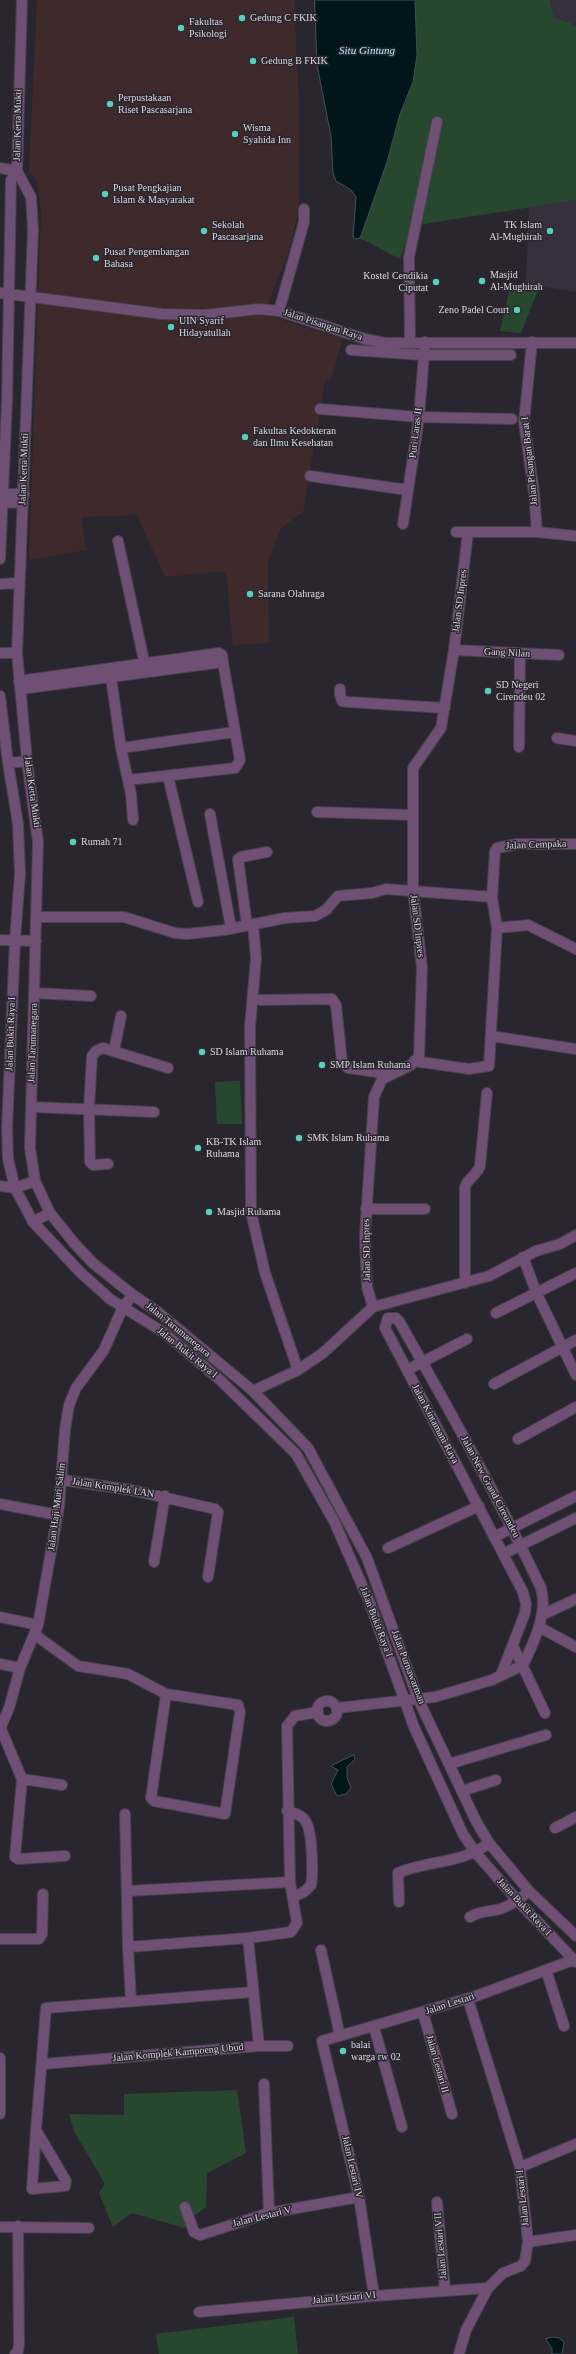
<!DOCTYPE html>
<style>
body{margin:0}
canvas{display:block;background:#2a2630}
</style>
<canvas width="576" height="2354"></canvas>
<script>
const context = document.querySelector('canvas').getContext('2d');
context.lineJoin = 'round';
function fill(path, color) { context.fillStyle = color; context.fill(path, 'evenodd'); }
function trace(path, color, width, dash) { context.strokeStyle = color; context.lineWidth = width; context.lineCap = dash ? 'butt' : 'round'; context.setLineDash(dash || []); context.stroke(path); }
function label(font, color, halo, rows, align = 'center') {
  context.font = font + ' Georgia,serif'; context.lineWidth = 3; context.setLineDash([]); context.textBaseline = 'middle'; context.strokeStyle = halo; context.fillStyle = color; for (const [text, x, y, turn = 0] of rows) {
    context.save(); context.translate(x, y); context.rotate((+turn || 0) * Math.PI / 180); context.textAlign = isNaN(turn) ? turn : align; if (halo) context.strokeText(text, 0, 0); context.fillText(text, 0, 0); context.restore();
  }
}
const built = new Path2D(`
 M550 0H576V27L569 22 554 18Z
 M576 197V292L526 284 529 207 575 200Z`);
const education = new Path2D(`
 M37 0H294L299 106V207L290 248 270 298 267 315 342 339 333 374 324 385 303 512 281 528 268 561 269 643 233 645 226 571 165 577 137 515 81 517 86 550 29 560 41 214 37 180 29 172Z`);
const green = new Path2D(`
 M415 0H550L554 18 569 22 576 27V197L575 200 412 226 400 259 360 238 387 162 400 114 407 100Z
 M511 284 538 290 521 333 500 331Z
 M240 1081 242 1124H217L215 1082Z
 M237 2090 246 2153 207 2173 206 2207 188 2220 185 2228 132 2213 113 2227 99 2193 105 2184 74 2131 69 2114 124 2115V2094Z
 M294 2317 298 2354H159L156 2334Z`);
const water = new Path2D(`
 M315 0H415L417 55 413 82 400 114 387 162 362 233 360 238 356 239 353 237 356 197 351 190 336 181 333 173 331 136 317 65Z
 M354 1755 355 1759 347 1767V1777L351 1788 346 1794 337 1796 331 1784 338 1770 331 1766Z
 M553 2337 559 2338 564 2342 562 2354H552V2349L546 2339Z`);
const minor = new Path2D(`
 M22 0 17 171 31 197 33 230 17 653 27 761 38 842 30 1148 35 1181 50 1213 75 1244 94 1264 133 1295 158 1312 253 1391 308 1448 367 1558 419 1701 476 1821 489 1843 529 1891 576 1936
 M0 168 17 171 11 180 7 401 0 559
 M0 293 162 314 204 315 259 309 279 311 365 339 385 343H576
 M279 311 304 222V209
 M410 342 409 257 437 122
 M532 342 524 422 534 493 537 532
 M351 350 423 355H511
 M320 409 419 417 512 419
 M310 476 408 490
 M3 494H24
 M0 502 23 503
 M403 524 419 417 425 342
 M456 532H537L576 536
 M118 541 146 670
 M0 584 18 583
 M454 650 559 655
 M0 653H17
 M110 670 121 748 131 794 133 820
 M19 681 219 653 222 655 223 662 21 689
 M340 689V695L342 701 348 702 445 708
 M0 696 8 763 18 824 20 874 15 940 7 1129 8 1159 15 1188 33 1222 81 1273 110 1299 163 1332 220 1380 296 1454 334 1521 369 1601 414 1727 463 1834 475 1852 517 1900 576 1962
 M557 738 576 741
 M519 747 520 653
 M121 748 235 732
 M8 763 27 761
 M168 776 198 902
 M128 780 235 768 240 760 223 662
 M317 812 411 815
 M210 814 231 928
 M576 844H517L497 848 495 851 492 897 497 928 528 925 576 949
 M36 917H124L175 933 187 934 224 930 285 918 315 916 326 910 338 896 372 893 386 889 492 897
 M253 924 256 958 250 1027 251 1212 265 1273 298 1370
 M247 925 238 859 241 857 267 852
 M0 940 36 941
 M35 993 91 996
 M260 1000 332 999 336 1005 342 1062 348 1068 391 1074
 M491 1036 576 1049
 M114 1051 121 1016
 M414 1061 469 1069 489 1066 497 928
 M31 1107 154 1112
 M108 1164 93 1165 90 1162 89 1109 92 1056 96 1051 103 1048 168 1068
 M0 1186 15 1188 35 1181
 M366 1209H425
 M33 1222 50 1213
 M523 1257 536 1292 576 1375
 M465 1283V1187C468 1178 477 1175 480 1166L487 1093
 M373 1307 367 1287 365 1236 374 1097 382 1079 411 1065 419 1057 422 968 413 890V768L441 728 454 650 468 532
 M496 1313 576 1273
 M407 1370 467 1339
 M494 1384 576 1340
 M253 1391 298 1370 323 1353 373 1307 489 1276 536 1251 560 1244 576 1235
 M518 1439 576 1407
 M62 1480 131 1490 215 1509 218 1512 208 1577
 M0 1504 58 1515
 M494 1537 576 1496
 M388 1548 479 1506
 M503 1554 576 1518
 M154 1562 165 1496
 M542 1615 576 1599
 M0 1617 38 1625
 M539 1627 576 1647
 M34 1634 78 1666 128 1674 166 1694 238 1705 240 1712 225 1814 154 1801 151 1798 166 1694
 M513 1646 545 1713
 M0 1664 20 1668
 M501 1675 525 1613 526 1604 523 1592 385 1328 388 1318H396L399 1321C449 1409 498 1497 541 1588 548 1614 534 1642 523 1665
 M317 1711a10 10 0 1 1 20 0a10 10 0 1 1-20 0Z
 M337 1708 435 1697 492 1680 523 1665
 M0 1729 9 1708 20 1668 38 1625 59 1506 65 1430 69 1405 76 1388 104 1350 123 1307 133 1295
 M1 1729 22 1779 15 1857 18 1859 65 1856
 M449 1764 546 1735
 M22 1779 62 1785
 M462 1791 496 1780
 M287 1811C293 1813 300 1814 304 1819 313 1828 313 1873 311 1885L304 1892 293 1897
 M125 1814 128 1947 131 2001
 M555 1828 576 1817
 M128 1891 290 1882
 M399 1902 398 1873C427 1860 463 1864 489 1843
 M470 1917C479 1911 489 1912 500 1909 510 1906 521 1898 529 1891
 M248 1938 259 2046
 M0 1939H39L42 1934 43 1894
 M128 1947 248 1938 291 1932 297 1923 290 1882 287 1726 295 1716 318 1712
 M321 1950 340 2036
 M546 1970 564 2026
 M423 2013 452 2114
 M374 2027 402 2127
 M0 2058V2114
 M43 2064 259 2046H288
 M264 2084 269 2213
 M36 2130 32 2189 65 2186 66 2181 36 2130 46 2008 253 1992
 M520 2167 576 2144
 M437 2202 445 2290
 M185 2207 194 2232 200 2235 269 2213 359 2197
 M0 2227 89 2228
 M528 2242 576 2235
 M374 2296 359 2197 322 2041 476 1996 576 1959
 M199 2312 374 2296 488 2288
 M15 2354 18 2351 19 2344 18 2226
 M459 2354 466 2330 488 2288 503 2273 521 2266 525 2261 528 2242 520 2167 468 1999`);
const markers = [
 [242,18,4,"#5acebc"],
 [181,28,4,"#5acebc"],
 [253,61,4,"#5acebc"],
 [110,104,4,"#5acebc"],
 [235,134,4,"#5acebc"],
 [105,194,4,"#5acebc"],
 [204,231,4,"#5acebc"],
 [550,231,4,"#5acebc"],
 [96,258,4,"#5acebc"],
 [482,281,4,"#5acebc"],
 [436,282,4,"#5acebc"],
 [517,310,4,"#5acebc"],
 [171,327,4,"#5acebc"],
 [245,437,4,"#5acebc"],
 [250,594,4,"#5acebc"],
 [488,691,4,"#5acebc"],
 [73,842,4,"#5acebc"],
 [202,1052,4,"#5acebc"],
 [322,1065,4,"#5acebc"],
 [299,1138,4,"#5acebc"],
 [198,1148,4,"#5acebc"],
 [209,1212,4,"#5acebc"],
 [343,2051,4,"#5acebc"]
];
const poiNames = [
 ["Gedung C FKIK",250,18],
 ["Fakultas",189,22],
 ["Psikologi",189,34],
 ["Gedung B FKIK",261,61],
 ["Perpustakaan",118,98],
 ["Riset Pascasarjana",118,110],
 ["Wisma",243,128],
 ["Syahida Inn",243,140],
 ["Pusat Pengkajian",113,188],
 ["Islam & Masyarakat",113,200],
 ["Sekolah",212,225],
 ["Pascasarjana",212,237],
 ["TK Islam",542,225,"right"],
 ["Al-Mughirah",542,237,"right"],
 ["Pusat Pengembangan",104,252],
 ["Bahasa",104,264],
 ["Masjid",490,275],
 ["Al-Mughirah",490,287],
 ["Kostel Cendikia",428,276,"right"],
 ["Ciputat",428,288,"right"],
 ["Zeno Padel Court",509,310,"right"],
 ["UIN Syarif",179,321],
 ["Hidayatullah",179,333],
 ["Fakultas Kedokteran",253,431],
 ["dan Ilmu Kesehatan",253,443],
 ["Sarana Olahraga",258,594],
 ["SD Negeri",496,685],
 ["Cirendeu 02",496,697],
 ["Rumah 71",81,842],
 ["SD Islam Ruhama",210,1052],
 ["SMP Islam Ruhama",330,1065],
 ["SMK Islam Ruhama",307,1138],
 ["KB-TK Islam",206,1142],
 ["Ruhama",206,1154],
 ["Masjid Ruhama",217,1212],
 ["balai",351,2045],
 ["warga rw 02",351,2057]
];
const streetNames = [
 ["Jalan Kerta Mukti",18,125,-89],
 ["Jalan Pisangan Raya",323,325,18],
 ["Puri Laras II",416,433,-83],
 ["Jalan Pisangan Barat I",530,461,-96],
 ["Jalan Kerta Mukti",24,469,-88],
 ["Jalan SD Inpres",460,601,-83],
 ["Gang Nilan",507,653,3],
 ["Jalan Kerta Mukti",32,792,82],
 ["Jalan Cempaka",536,845,-2],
 ["Jalan SD Inpres",417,926,83],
 ["Jalan Bukit Raya I",11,1034,-88],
 ["Jalan Tarumanegara",33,1043,-88],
 ["Jalan SD Inpres",367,1250,-91],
 ["Jalan Tarumanegara",178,1330,39],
 ["Jalan Bukit Raya I",187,1353,39],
 ["Jalan Kintamani Raya",435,1424,62],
 ["Jalan New Grand Cireundeu",490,1487,62],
 ["Jalan Komplek LAN",113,1488,9],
 ["Jalan Haji Muri Salim",57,1507,-83],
 ["Jalan Bukit Raya I",376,1622,69],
 ["Jalan Purnawarman",408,1667,69],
 ["Jalan Bukit Raya I",524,1907,47],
 ["Jalan Lestari",450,2004,-18],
 ["Jalan Komplek Kampoeng Ubud",178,2053,-5],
 ["Jalan Lestari II",437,2064,74],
 ["Jalan Lestari IV",352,2167,77],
 ["Jalan Lestari I",523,2198,-96],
 ["Jalan Lestari V",262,2217,-14],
 ["Jalan Lestari VII",441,2246,-95],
 ["Jalan Lestari VI",344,2298,-5]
];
const waterNames = [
 ["Situ Gintung",367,51]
];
fill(built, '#352f3e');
fill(education, '#3e2a2a');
fill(green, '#27482f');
fill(water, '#00161b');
trace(water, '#425056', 1);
trace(minor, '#46434c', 12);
trace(minor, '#6f4f74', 10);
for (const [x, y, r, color] of markers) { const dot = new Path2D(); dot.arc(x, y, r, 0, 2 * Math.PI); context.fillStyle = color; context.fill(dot); trace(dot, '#2a2630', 1.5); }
label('10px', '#dcd9e0', '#2a2630', poiNames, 'left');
label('10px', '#dcd9e0', '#2a2630', streetNames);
label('italic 11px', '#a6eefc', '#2a2630', waterNames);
</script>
